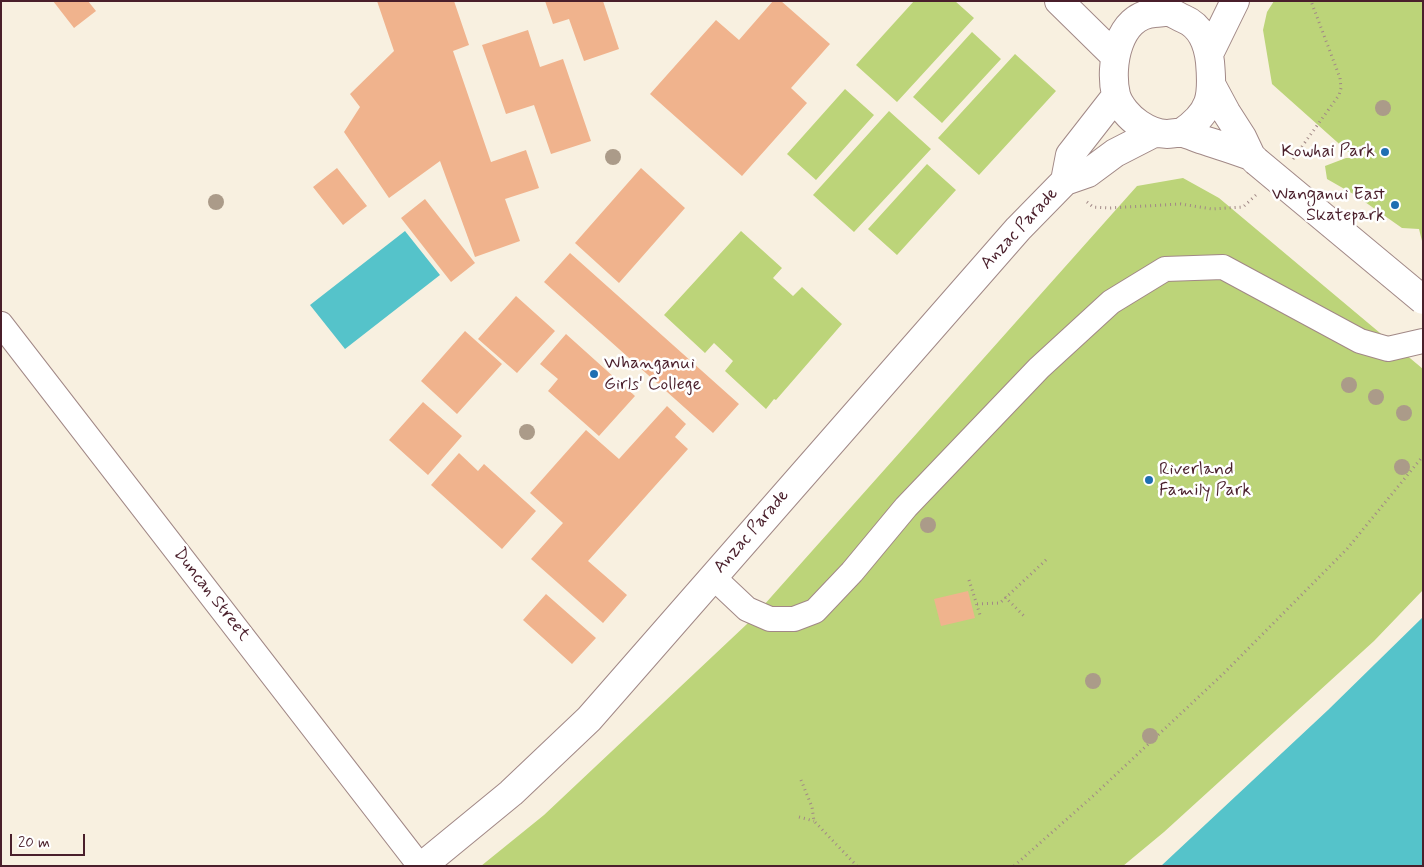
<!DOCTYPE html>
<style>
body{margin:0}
#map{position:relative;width:1424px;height:867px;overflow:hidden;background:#f8f0e0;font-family:Mynerve,sans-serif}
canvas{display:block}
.frame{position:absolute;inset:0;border:2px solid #4a1f2b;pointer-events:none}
.scale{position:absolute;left:10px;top:834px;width:75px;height:22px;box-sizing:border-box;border:2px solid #4a1f2b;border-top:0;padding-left:6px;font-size:15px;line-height:18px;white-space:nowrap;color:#4a1f2b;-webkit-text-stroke:4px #fff;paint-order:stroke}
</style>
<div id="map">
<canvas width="1424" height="867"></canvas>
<div class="frame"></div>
<div class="scale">20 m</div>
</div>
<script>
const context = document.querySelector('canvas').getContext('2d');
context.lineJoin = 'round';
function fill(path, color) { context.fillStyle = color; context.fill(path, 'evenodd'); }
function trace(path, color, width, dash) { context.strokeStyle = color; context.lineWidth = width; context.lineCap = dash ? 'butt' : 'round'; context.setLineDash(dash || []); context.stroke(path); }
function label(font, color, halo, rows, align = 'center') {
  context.font = font + ' Mynerve,sans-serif'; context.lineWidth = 5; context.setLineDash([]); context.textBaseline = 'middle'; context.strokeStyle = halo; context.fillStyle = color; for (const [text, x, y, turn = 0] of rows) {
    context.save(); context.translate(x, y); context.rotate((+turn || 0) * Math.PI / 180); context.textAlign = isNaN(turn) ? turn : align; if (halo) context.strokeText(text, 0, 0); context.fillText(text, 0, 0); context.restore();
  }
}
const green = new Path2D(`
 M914 1H955L974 18 897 102 856 65Z
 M1274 1H1423V245L1419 229 1402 228 1355 195 1327 179 1325 166 1346 158H1355L1272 84 1263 30 1267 12Z
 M972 32 1001 59 942 123 913 97Z
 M1015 54 1056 91 979 175 938 138Z
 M845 89 874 115 816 180 787 154Z
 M889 111 931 149 854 232 813 195Z
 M927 164 956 190 897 255 868 229Z
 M1183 178 1219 198 1423 369V590L1374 641 1164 832 1123 866H481L544 815 747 624 1137 186Z
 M741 231 782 268 773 278 793 296 802 287 842 324 776 400 774 399 766 409 725 371 733 361 714 343 705 353 664 315Z`);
const water = new Path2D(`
 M405 231 440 275 345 349 310 305Z
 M1423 617V866H1161L1328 710Z`);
const building = new Path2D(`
 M53 1H88L96 11 74 28Z
 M377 1H454L469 45 453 51 491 162 526 150 539 188 505 199 520 241 475 257 440 161 389 198 344 132 360 107 350 94 394 51Z
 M545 1H603L619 49 584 61 569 19 553 24Z
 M773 1H781L830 44 791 88 807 103 742 176 650 94 716 20 739 40Z
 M528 30 540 67 563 59 591 141 551 154 534 105 506 114 482 45Z
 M337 168 367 206 343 225 313 187Z
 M641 168 685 208 619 283 575 243Z
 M425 199 475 263 451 282 401 218Z
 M570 253 739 404 713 433 544 282Z
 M516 296 555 331 517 373 478 339Z
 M465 331 502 364 457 414 421 381Z
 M566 334 635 396 599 436 548 391 558 379 540 364Z
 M423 402 462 436 428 475 389 440Z
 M667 406 686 424 675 437 688 449 588 561 627 595 603 623 531 559 563 523 530 493 586 430 619 459Z
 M459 453 478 471 484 464 536 511 502 549 431 485Z
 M968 591 975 618 941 626 934 599Z
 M546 594 596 638 572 664 523 620Z`);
const path = new Path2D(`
 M1293 159 1339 95 1341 88 1340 78 1311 1
 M1087 202 1093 207 1109 208 1181 204 1212 209 1243 207 1256 195
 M969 580 981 618
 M1005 597 1024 616
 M977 604 1000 603 1047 559
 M801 780 812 807 814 821 857 866
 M799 817 814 821
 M1014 866 1093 796 1223 674 1347 549 1423 456`);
const minor = new Path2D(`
 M1 324 420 866
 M713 577 747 609 770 619H794L815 611 852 572 906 507 1039 368 1111 302 1165 269 1223 267 1360 341 1388 349 1423 341`);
const major = new Path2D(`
 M1059 1 1115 56
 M1209 54 1235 1
 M1212 86 1226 112 1242 137 1251 156 1256 161
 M1181 133C1212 112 1213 96 1210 62 1208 44 1201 26 1184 19 1179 17 1175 14 1170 12 1166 11 1160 13 1155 13 1118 15 1109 66 1116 95 1119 106 1130 118 1139 124 1148 130 1157 134 1167 134 1172 134 1177 132 1182 133 1188 134 1194 137 1200 139 1217 144 1234 150 1251 156
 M1065 181 1070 155 1116 96
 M422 866 511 793 589 719 1018 229 1065 181 1088 173 1115 153 1154 133`);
const majorBridge = new Path2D(`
 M1256 161 1423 300`);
const trees = [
 [1383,108],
 [613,157],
 [216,202],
 [1349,385],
 [1376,397],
 [1404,413],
 [527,432],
 [1402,467],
 [928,525],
 [1093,681],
 [1150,736]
];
const markers = [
 [1385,152,5,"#1f6fb2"],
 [1395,205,5,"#1f6fb2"],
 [594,374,5,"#1f6fb2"],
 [1149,480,5,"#1f6fb2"]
];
const poiNames = [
 ["Kowhai Park",1375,152],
 ["Wanganui East",1385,195],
 ["Skatepark",1385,216],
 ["Whanganui",604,364,"left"],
 ["Girls' College",604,385,"left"],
 ["Riverland",1159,470,"left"],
 ["Family Park",1159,491,"left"]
];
const streetNames = [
 ["Anzac Parade",1020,229,-47],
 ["Anzac Parade",752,532,-49],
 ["Duncan Street",211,595,52]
];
fill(green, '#bcd479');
fill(water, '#55c3ca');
fill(building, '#f0b38d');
trace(minor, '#a18886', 26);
trace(major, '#a18886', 30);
trace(path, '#a18886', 3, [1, 4]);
trace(minor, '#fff', 24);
trace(major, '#fff', 28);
trace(majorBridge, '#a18886', 30, []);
trace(majorBridge, '#fff', 28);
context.fillStyle = '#ab9b89';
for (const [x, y] of trees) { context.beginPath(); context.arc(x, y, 8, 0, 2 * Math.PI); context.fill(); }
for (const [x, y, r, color] of markers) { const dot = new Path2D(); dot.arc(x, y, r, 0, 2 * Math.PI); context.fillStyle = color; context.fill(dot); trace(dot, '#fff', 2); }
label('18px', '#4a1f2b', '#fff', poiNames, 'right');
label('18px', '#4a1f2b', '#fff', streetNames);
</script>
